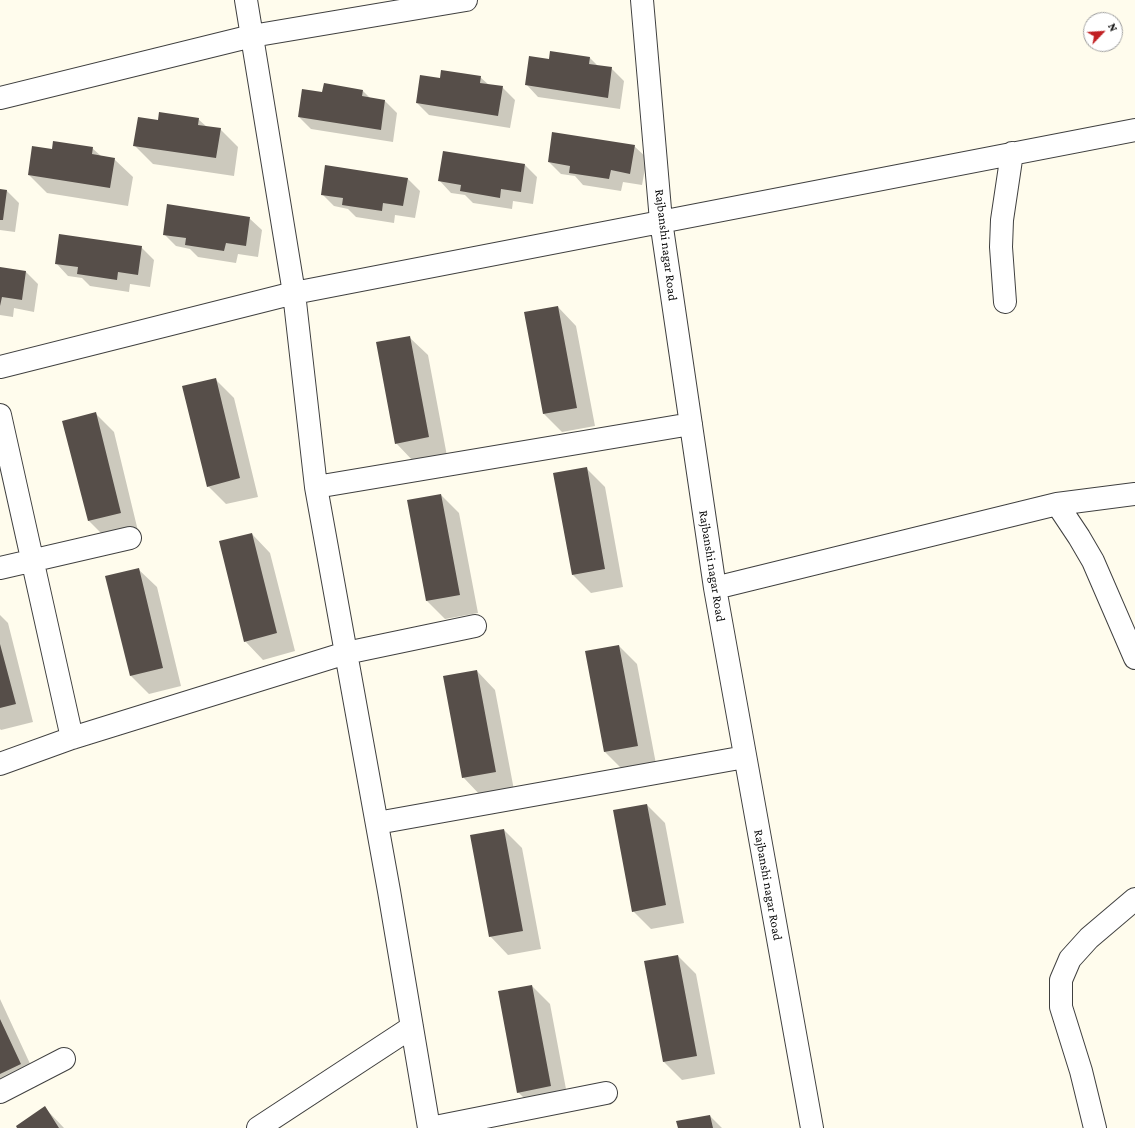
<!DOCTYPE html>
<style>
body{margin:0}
#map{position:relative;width:1135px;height:1128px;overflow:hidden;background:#fffced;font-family:"Crimson Pro",serif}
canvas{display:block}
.north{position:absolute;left:1083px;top:12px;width:40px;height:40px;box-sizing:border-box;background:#fff;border:1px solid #9e9e9e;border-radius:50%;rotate:65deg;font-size:11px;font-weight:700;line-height:16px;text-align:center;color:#0d0d0d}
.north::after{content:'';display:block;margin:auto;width:14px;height:18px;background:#c12023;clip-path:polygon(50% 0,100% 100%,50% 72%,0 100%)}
</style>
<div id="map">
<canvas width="1135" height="1128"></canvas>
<div class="north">N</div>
</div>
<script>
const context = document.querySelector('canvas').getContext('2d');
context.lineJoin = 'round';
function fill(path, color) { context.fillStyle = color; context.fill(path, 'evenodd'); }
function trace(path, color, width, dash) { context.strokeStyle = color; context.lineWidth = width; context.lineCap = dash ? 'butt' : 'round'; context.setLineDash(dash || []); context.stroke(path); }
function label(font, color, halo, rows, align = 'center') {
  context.font = font + ' "Crimson Pro",serif'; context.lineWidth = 4; context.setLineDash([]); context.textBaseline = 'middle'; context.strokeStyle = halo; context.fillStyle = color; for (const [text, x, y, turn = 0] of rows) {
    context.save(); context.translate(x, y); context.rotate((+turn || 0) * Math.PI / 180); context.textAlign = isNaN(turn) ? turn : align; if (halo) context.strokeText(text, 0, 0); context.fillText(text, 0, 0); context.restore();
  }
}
const shadow = new Path2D(`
 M590 58 598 66 611 68 624 81 620 109 538 97 526 84 550 61Z
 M480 77 489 85 502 87 515 100 510 128 429 115 417 103 440 79Z
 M363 91 371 99 385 101 397 113 393 142 311 129 299 117 323 93Z
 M198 119 207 127 220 129 238 147 234 176 153 164 134 145 158 121Z
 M634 146 647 158 642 185 623 182 621 191 583 185 575 176 561 174 549 162Z
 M92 148 101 156 114 159 133 177 128 206 47 193 29 175 53 150Z
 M525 165 537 177 533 204 513 201 512 209 473 203 465 195 451 193 439 180Z
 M407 178 420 191 415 218 395 215 394 223 356 217 348 209 334 206 322 194Z
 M0 190 7 191 19 203 15 232 0 230Z
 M249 218 262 230 258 257 238 254 236 263 198 257 190 249 176 246 164 234Z
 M141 247 154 260 150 287 130 284 129 292 90 286 82 278 68 276 56 263Z
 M0 268 26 272 38 284 34 312 14 308 13 317 0 315Z
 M558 307 576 326 595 426 562 432 544 414Z
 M409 337 428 355 447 456 414 462 396 443Z
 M215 379 234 398 258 497 226 504 208 486Z
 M96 414 114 432 138 531 107 539 89 521Z
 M586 468 605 487 623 587 591 593 573 575Z
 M441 495 459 513 478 613 445 619 427 601Z
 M252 534 270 553 295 651 263 660 245 641Z
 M138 569 157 587 181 686 149 694 131 676Z
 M0 615 8 623 33 722 1 730 0 729Z
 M619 646 637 664 656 764 623 770 605 752 587 652Z
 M477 671 495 690 514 790 481 796 463 777Z
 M647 805 665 823 684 923 651 929 633 911Z
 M504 830 522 848 541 949 508 955 490 936Z
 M678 956 696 974 715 1074 682 1080 664 1062 645 962Z
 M532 986 550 1004 569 1105 537 1111 518 1092Z
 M0 999 39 1083 0 1088Z
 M45 1108 64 1128H19Z
 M710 1116 722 1128H679Z`);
const building = new Path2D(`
 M550 51 590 57 589 64 612 67 608 98 525 85 529 56 549 59Z
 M441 70 481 76 480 83 503 86 498 116 416 103 420 75 440 78Z
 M324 83 363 90 362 96 385 100 381 130 298 117 302 89 322 92Z
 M159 112 199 118 198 125 221 128 216 158 133 146 138 117 158 120Z
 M552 132 635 145 630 174 611 170 609 179 569 173 570 166 548 162Z
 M53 141 93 147 92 154 115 158 110 188 28 175 32 146 52 149Z
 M443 151 525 164 521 192 501 189 500 198 460 191 461 185 438 181Z
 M325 165 408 178 403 206 383 203 382 211 342 205 343 198 321 195Z
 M0 189 7 190 3 220H0Z
 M167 204 250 217 246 246 226 243 224 251 185 245 186 238 163 235Z
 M59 234 142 246 138 275 118 272 117 280 77 274 78 267 55 264Z
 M0 267 26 271 22 300 2 297 0 306Z
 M558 306 577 408 543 414 524 312Z
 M410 336 429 437 395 444 376 342Z
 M216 378 240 478 207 487 182 386Z
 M96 412 121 513 88 521 62 421Z
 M587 467 605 569 572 575 553 473Z
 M441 494 460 595 426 601 407 500Z
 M252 533 277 633 244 642 219 541Z
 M139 568 163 668 130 676 105 576Z
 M0 644 16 704 0 708Z
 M619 645 638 746 604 752 585 651Z
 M477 670 496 772 462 778 443 676Z
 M647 804 666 905 632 912 613 810Z
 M504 829 523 931 489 937 470 835Z
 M678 955 697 1056 663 1062 644 961Z
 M532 985 551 1086 517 1093 498 991Z
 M0 1019 21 1064 0 1074Z
 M45 1106 59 1128H17L16 1126Z
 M710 1115 713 1128H678L676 1121Z`);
const minor = new Path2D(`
 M246 0 294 293 316 487 389 891 429 1128
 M642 0 661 221 715 588 812 1128
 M0 98 252 36 466 0
 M1005 302 1001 247 1002 220 1012 153
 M0 367 294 293 1135 130
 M0 415 72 738
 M316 487 691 424
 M1057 504 1079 537 1093 561 1135 658
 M0 568 130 538
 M715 588 1057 504 1135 494
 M0 764 72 738 346 653 475 626
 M377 823 745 757
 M0 1092 64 1059
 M258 1128 412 1027
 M430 1128 606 1093
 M1095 1128 1081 1071 1061 1007V980L1070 959 1089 938 1135 899`);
const streetNames = [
 ["Rajbanshi nagar Road",666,245,83],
 ["Rajbanshi nagar Road",712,566,81],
 ["Rajbanshi nagar Road",768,885,80]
];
fill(shadow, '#0003');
fill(building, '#564e49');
trace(minor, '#404040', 24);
trace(minor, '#fff', 22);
label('13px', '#0d0d0d', '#fff', streetNames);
</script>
